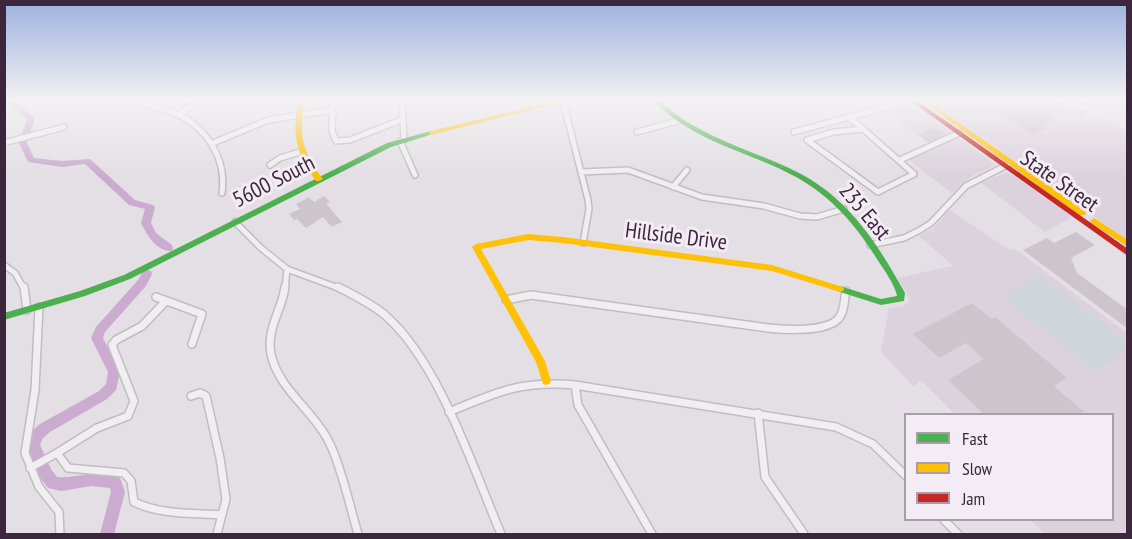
<!DOCTYPE html>
<style>
body{margin:0}
#map{position:relative;width:1132px;height:539px;overflow:hidden;background:#e4dfe4;font-family:"PT Sans Narrow",sans-serif}
canvas{display:block}
.frame{position:absolute;inset:0;border:6px solid #3c263d;pointer-events:none}
.legend{position:absolute;left:904px;top:413px;width:210px;height:108px;box-sizing:border-box;background:#f4ecf4;border:2px solid #aa9dab;margin:0;padding:8px 10px;list-style:none;font-size:18px;color:#3c263d}
.legend li{display:flex;align-items:center;gap:12px;height:30px}
.legend b{width:30px;border:2px solid #aa9dab}
</style>
<div id="map">
<canvas width="1132" height="539"></canvas>
<div class="frame"></div>
<ul class="legend">
<li><b style="height:8px;background:#4caf50"></b>Fast</li>
<li><b style="height:8px;background:#ffc107"></b>Slow</li>
<li><b style="height:8px;background:#c62828"></b>Jam</li>
</ul>
</div>
<script>
const context = document.querySelector('canvas').getContext('2d');
context.lineJoin = 'round';
function fill(path, color) { context.fillStyle = color; context.fill(path, 'evenodd'); }
function trace(path, color, width, dash) { context.strokeStyle = color; context.lineWidth = width; context.lineCap = dash ? 'butt' : 'round'; context.setLineDash(dash || []); context.stroke(path); }
function label(font, color, halo, rows, align = 'center') {
  context.font = font + ' "PT Sans Narrow",sans-serif'; context.lineWidth = 6; context.setLineDash([]); context.textBaseline = 'middle'; context.strokeStyle = halo; context.fillStyle = color; for (const [text, x, y, turn = 0] of rows) {
    context.save(); context.translate(x, y); context.rotate((+turn || 0) * Math.PI / 180); context.textAlign = isNaN(turn) ? turn : align; if (halo) context.strokeText(text, 0, 0); context.fillText(text, 0, 0); context.restore();
  }
}
const built = new Path2D(`
 M870 100H908L996 165 972 176 952 193 909 160 934 148Z
 M929 100H1053L1091 116 1066 129 1095 117 1127 130V240Z
 M1005 173 1011 174 1072 217 1045 232 981 183Z
 M950 210 1009 250 1015 249 1127 333V534H1045L1030 520H1112V414H963L961 413 955 414 921 380 914 387 881 352 889 308 904 306 909 301V298L897 278 953 266 919 236 934 228Z`);
const green = new Path2D(`
 M1040 275 1127 342V351L1095 372 1002 296Z`);
const river = new Path2D(`
 M8 100H16V102L35 118 27 143 34 158 62 161 90 159 135 200 153 205 155 207 151 223 156 233 172 245 173 248 172 251C157 252 147 235 141 223L145 209 129 205 85 164 62 167 28 162 19 143 27 119 9 105Z
 M147 270 151 271 152 274 146 286 105 332 103 338 120 372 116 390 107 399 50 432 43 438 40 445 51 469 57 477C82 479 92 467 120 478L125 492 114 534H100L111 492 110 488 92 486 61 491 48 488 41 479 26 445 33 430 40 424 99 391 106 384 108 372 91 338 96 327 138 280 143 271Z`);
const building = new Path2D(`
 M980 100H1034L1043 105 1038 107 1041 110H1040L1056 120 1043 125 1048 128 1033 134Z
 M931 128 935 130 939 129 946 134 928 142 919 135Z
 M324 196 330 202 326 204 342 222 332 227 323 217 306 228 297 219 294 220 289 214 300 209 296 204 309 197 314 202Z
 M1076 232 1095 245 1071 258 1077 273 1128 310V329L1023 250 1047 238 1054 243Z
 M972 303 991 319 995 317 1067 378 1054 386 1084 412 1080 414H984L948 380 984 359 966 343 939 358 913 334Z`);
const streetFar1 = new Path2D(`
 M131 100C144 105 159 107 172 112 205 125 227 157 222 193
 M333 100 332 131 336 141 350 140 401 120
 M402 100 404 140
 M521 100 528 109
 M563 101 588 200 589 209 583 243
 M1083 109 1097 100
 M178 115 199 101
 M850 118 863 129
 M863 129 914 174 878 192 807 140 833 132Z
 M637 132 678 121
 M794 132 913 100
 M400 141 415 175
 M4 143 64 127
 M213 143 268 120 332 110
 M900 160 959 133
 M270 165 280 158 300 152
 M581 172 628 170 702 197 764 206 800 216 817 217 844 209
 M673 187 687 170
 M235 222 261 248 287 269 341 289
 M870 245 904 238 920 230 931 223 966 186 1009 164
 M4 265 15 273 24 289
 M285 289 287 269`);
const street = new Path2D(`
 M24 287 27 310
 M285 287C282 310 266 329 271 354 278 389 314 411 329 442 341 465 350 507 358 534
 M338 287C354 295 372 304 385 315 439 362 473 468 501 534
 M156 297 202 314 192 344
 M506 300 531 295 768 328C785 330 826 332 838 319 845 312 844 299 846 291
 M165 302 142 326 116 340 112 345 134 401 128 416 97 428 57 453 68 468 124 473 131 481 134 502C161 515 193 513 222 515
 M39 307 35 390 25 453 39 487 59 512 60 534
 M575 385 578 405 652 534
 M191 396 200 393 206 396 220 458 226 499 217 534
 M449 412C497 392 522 380 575 385L836 427 873 444 906 476
 M758 413 765 477 804 534
 M30 468 57 453
 M944 520 958 534`);
const fast = new Path2D(`
 M653 100H659C671 110 682 120 696 127 729 146 767 156 801 174 850 200 879 246 905 293L904 301 881 305 837 291 836 289 837 287 840 286 881 299 897 296C895 284 882 267 875 256 855 224 831 197 798 178 749 151 692 142 653 100Z
 M431 131 434 133 433 134 391 147 130 279 85 296 4 320V313L80 291 124 275 387 143Z`);
const slow = new Path2D(`
 M299 100H305C298 135 302 151 323 179L319 181H316C296 154 291 133 299 100Z
 M559 100H569L568 101 431 135 428 133 431 131Z
 M920 100H927L1085 211 1086 213 1085 215H1079Z
 M1094 218 1128 240V247L1091 223 1090 221Z
 M528 234 563 237 772 265 843 287 844 289 843 291 840 292 772 271 563 243 528 240 481 249 545 361 551 381 549 384 546 385 543 384 536 362 472 247 476 244Z`);
const jam = new Path2D(`
 M909 100H916L1128 249V256Z`);
const streetNames = [
 ["5600 South",274,182,-27],
 ["State Street",1059,182,35],
 ["235 East",864,212,50],
 ["Hillside Drive",676,237,7]
];
fill(built, '#dcd2dd');
fill(green, '#cfd6da');
fill(river, '#cbacd0');
fill(building, '#ccc6cc');
trace(streetFar1, '#c1bcc1', 8);
trace(street, '#c1bcc1', 10);
trace(streetFar1, '#f1eef1', 5);
trace(street, '#f1eef1', 7);
fill(fast, '#4caf50');
fill(slow, '#ffc107');
fill(jam, '#c62828');
const sky = context.createLinearGradient(0, 0, 0, 175);
sky.addColorStop(0, '#9cb1de');
sky.addColorStop(0.57, '#f3f1f3');
sky.addColorStop(1, '#f3f1f300');
context.fillStyle = sky;
context.fillRect(0, 0, 1132, 175);
label('22px', '#3c263d', '#f4ecf4', streetNames);
</script>
